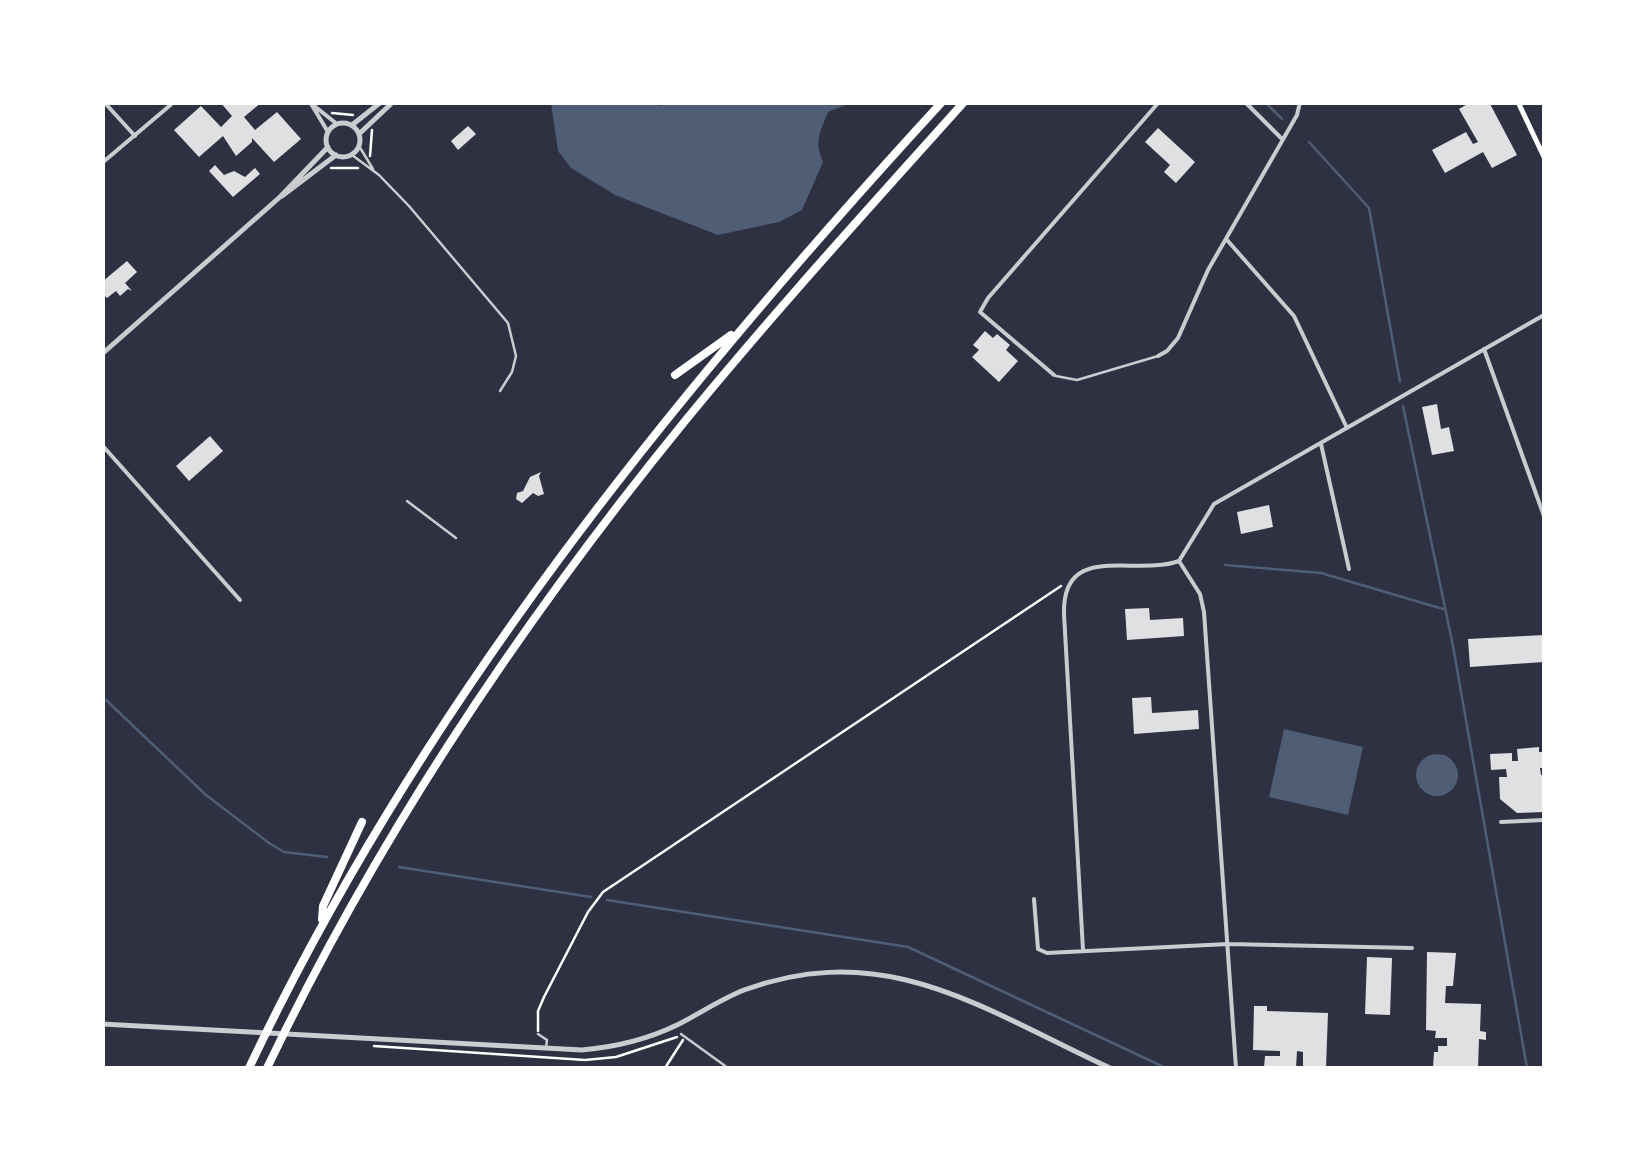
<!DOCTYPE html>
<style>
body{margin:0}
#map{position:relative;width:1647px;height:1171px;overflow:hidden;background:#2d3142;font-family:Mulish,sans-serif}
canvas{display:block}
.frame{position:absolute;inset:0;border:105px solid #fff;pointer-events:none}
</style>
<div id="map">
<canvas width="1647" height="1171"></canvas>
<div class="frame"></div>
</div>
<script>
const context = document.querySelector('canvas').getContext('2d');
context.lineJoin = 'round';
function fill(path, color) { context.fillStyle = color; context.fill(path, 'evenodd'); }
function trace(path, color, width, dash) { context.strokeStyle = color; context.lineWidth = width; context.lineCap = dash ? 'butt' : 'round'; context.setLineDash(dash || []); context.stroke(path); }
const water = new Path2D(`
 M657 102 660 106 667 102 851 103 828 112C820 133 814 140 823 162L802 210 779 222 718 235 615 195 571 168 558 151 551 103Z
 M1284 729 1363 747 1348 815 1269 797Z
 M1416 775a21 21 0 1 1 42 0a21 21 0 1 1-42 0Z`);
const stream = new Path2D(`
 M1265 102 1282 119
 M1309 142 1369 208 1400 382
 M1403 406 1453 646 1527 1068
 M1225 565 1321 573 1443 609
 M106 700 206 795 269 843 284 852 327 857
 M399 867 591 897
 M607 900 908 947 1166 1068`);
const building = new Path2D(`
 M220 102H262L244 117 255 130 277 112 301 139 274 162 252 138V142L236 156 223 136 199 157 174 130 201 106 221 127 232 116Z
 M1471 102H1489L1517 155 1492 168 1483 152 1445 173 1432 150 1466 132 1473 144 1478 142 1459 109Z
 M468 126 476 134 458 150 451 141Z
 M1158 128 1195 162 1176 183 1164 172 1170 165 1145 142Z
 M215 165 224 175 234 171 245 177 255 168 260 174 233 197 209 171Z
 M127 261 137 272 125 283 132 291 128 289 120 296 116 291 107 298 102 293V282Z
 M985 331 993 338 997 334 1010 345 1006 350 1018 361 999 382 972 357 979 350 973 345Z
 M1437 404 1441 429 1449 427 1454 451 1432 455 1422 407Z
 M210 436 223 451 189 481 176 466Z
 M541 472 539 476 544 494 538 496 533 493 522 503 516 499 517 493 523 491 530 477Z
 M1269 505 1273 527 1241 534 1237 512Z
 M1149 608 1150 620 1183 618 1184 636 1127 640 1125 609Z
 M1544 635V662L1470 667 1468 639Z
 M1151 697 1152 713 1198 710 1199 729 1134 734 1132 698Z
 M1539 747V752H1544V768H1540L1541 775H1544V812L1517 813 1500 799 1499 777H1507L1506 769 1491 770 1490 754 1512 753V761H1518L1517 749Z
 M1427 952 1456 953 1453 986H1446L1445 1003 1481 1004 1480 1031 1486 1032V1040L1479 1039 1478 1068H1433L1434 1052H1438V1046H1447V1038H1435L1436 1031 1426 1030Z
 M1367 957 1392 958 1390 1015 1365 1014Z
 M1254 1006H1267V1011L1328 1013 1326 1068H1303V1052L1297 1051 1296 1068H1264L1265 1056H1280V1051L1253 1050Z`);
const path = new Path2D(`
 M332 113 353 115
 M370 156 372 130
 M331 168H358
 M538 1031V1011L544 997 588 912 603 892 1061 586
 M374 1046 585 1060 616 1057 677 1037
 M665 1068 683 1040`);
const service = new Path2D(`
 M359 146 373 169
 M352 155 379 175 409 206 508 323 516 356 512 372 500 391
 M1056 376 1077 380 1158 356
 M407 501 456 538
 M538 1034 547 1040 546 1048
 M681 1034 728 1068`);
const minor = new Path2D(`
 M104 102 135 136
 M310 102 328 132
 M1245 102 1281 138
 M313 105 337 124
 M102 163 174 102
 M1227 240 1294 316 1347 428
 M1484 349 1544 516
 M1158 356 1167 351 1178 338 1208 270 1297 115 1300 102
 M1054 375 980 312 988 298 1159 102
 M1321 444 1349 569
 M102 445 240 600
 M1179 561 1200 594 1204 612 1236 1068
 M1501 822 1544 820
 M1034 899 1038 949 1047 953 1228 944 1412 948
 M1083 950 1064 614C1062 541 1134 577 1179 561L1214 504 1544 315`);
const tertiary = new Path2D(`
 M326 140a17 17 0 1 1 34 0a17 17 0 1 1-34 0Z
 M352 125 381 102
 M359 134 393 102
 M282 196 336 155
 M102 354 280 197 328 147
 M102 1024 582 1050C616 1047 646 1040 677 1025 699 1014 721 999 744 990 887 938 984 1010 1110 1068`);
const secondary = new Path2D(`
 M1518 102 1544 157`);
const motorway = new Path2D(`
 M675 375 731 335
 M322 919 323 906 362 822
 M249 1068C421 706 672 396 942 102
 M267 1068C378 836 522 621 685 421 774 312 870 207 964 102`);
fill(water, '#4f5d75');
trace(stream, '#4f5d75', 2.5);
fill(building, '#e0e0e3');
trace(path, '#fff', 2.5);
trace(service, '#caccd0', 2.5);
trace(minor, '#caccd0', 4);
trace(tertiary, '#caccd0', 5);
trace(secondary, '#fff', 5);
trace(motorway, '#fff', 8);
</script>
